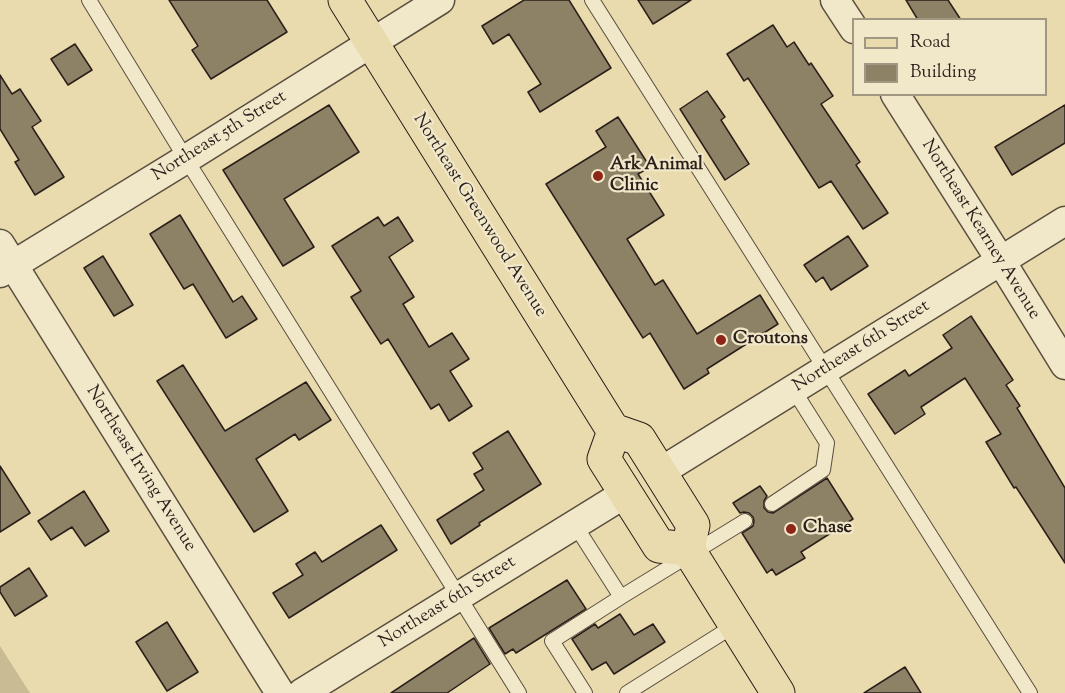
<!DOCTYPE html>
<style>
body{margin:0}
#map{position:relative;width:1065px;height:693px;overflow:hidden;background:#e9dbad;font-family:"Sorts Mill Goudy",serif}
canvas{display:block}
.legend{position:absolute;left:852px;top:18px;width:195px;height:78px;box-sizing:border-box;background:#f1e8ca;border:2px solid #a19884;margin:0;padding:8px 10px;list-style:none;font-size:18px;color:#2a1f1a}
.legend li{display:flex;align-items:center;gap:12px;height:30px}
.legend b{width:30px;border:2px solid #a19884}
</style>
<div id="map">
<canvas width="1065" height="693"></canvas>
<ul class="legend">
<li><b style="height:8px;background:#e9dbad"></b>Road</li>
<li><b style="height:16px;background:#8d8166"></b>Building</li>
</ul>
</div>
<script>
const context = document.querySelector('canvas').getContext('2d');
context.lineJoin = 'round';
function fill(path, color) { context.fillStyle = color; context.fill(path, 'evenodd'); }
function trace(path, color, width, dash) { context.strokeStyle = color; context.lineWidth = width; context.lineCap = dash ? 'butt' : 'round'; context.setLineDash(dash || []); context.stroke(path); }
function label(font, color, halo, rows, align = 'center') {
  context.font = font + ' "Sorts Mill Goudy",serif'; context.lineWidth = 4.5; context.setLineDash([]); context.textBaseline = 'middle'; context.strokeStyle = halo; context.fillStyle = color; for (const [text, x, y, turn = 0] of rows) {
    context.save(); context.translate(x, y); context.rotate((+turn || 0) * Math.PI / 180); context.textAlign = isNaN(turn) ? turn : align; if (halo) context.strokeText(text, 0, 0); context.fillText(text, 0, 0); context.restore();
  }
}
const green = new Path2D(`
 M0 646 30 693H0Z`);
const building = new Path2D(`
 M169 0H267L287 32 211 79 192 50 198 46Z
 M524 0H569L611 68 540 112 528 92 541 84 509 34 493 44 482 26Z
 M638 0H691L653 24Z
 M906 0H948L961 20H918Z
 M773 25 787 47 794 42 809 65 811 63 833 96 821 104 860 162 856 165 888 213 863 229 831 181 819 188 748 78 744 81 727 54Z
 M75 44 92 70 68 85 51 59Z
 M0 75 12 94 20 89 41 121 32 127 64 177 35 195 15 162 19 160 0 129Z
 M707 91 725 117 721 120 749 164 725 180 680 109Z
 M329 105 359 152 284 199 314 247 283 266 223 170Z
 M1065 105V143L1012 175 995 147Z
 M618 117 650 167 638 174 664 215 627 239 655 285 663 280 697 334 760 295 778 324 707 369 709 373 684 389 650 333 643 338 546 184 606 147 596 131Z
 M180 215 233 302 242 296 257 319 226 338 193 284 184 289 150 234Z
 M378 217 384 226 398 217 413 241 389 257 414 297 403 304 429 347 452 333 469 359 450 371 472 406 449 421 439 404 431 409 388 339 381 344 351 297 361 291 332 246Z
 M848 236 868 266 831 290 823 277 816 282 804 265Z
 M103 256 133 305 114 316 84 268Z
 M971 316 1013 380 1006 385 1020 406 1017 408 1065 488V563L1016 487 1014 488 986 442 1001 434 965 378 921 407 925 414 895 434 868 394 905 370 909 376 952 348 943 335Z
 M183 365 225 431 306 382 331 420 299 440 295 434 256 459 288 511 254 532 157 381Z
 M508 431 541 484 479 523 480 525 451 544 437 520 484 490 474 474 483 469 473 453Z
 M0 466 30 513 0 532Z
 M827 478 853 519 801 552 805 558 776 575 772 569 767 573 742 533 753 526 754 521 753 517 749 513 744 512 740 513 733 503 760 486 767 496 764 501V508L768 512 773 513Z
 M84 491 109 531 85 546 72 527 51 540 38 521Z
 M381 525 397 550 289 618 273 593 303 575 296 564 315 552 322 562Z
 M29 568 47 596 15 616 0 592V587Z
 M567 580 586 609 516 653 513 649 505 654 489 628Z
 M620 614 634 635 653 624 665 642 614 674 606 662 592 670 572 639 595 624 598 628Z
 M167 622 198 672 167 691 136 642Z
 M474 638 490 664 447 693H391Z
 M905 667 921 693H864Z`);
const lane = new Path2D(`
 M89 0 186 159 519 693
 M592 0 1030 693
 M772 504 823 470 827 443 793 389
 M575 525 621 597 745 521
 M585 693 552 641 621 597
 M627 693 735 625`);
const street = new Path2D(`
 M835 0 854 29
 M895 94 1001 261 1065 365
 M0 244 280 693
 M0 273 186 159 440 0
 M660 472 1065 221
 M302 693 626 493`);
const primary = new Path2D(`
 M345 0 613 430 639 439 693 525 688 549 778 693
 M614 431 604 459 659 546 688 549`);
const markers = [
 [598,176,6,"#8f2418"],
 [721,340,6,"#8f2418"],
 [791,529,6,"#8f2418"]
];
const streetNames = [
 ["Northeast 5th Street",220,137,-32],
 ["Northeast Greenwood Avenue",479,216,58],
 ["Northeast Kearney Avenue",980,230,58],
 ["Northeast 6th Street",862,347,-32],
 ["Northeast Irving Avenue",140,469,58],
 ["Northeast 6th Street",448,603,-32]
];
const poiNames = [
 ["Ark Animal",610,166],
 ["Clinic",610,187],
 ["Croutons",733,340],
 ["Chase",803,529]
];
fill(green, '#c9bb94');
fill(building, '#8d8166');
trace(building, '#2a1f1a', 1.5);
trace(lane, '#5a4e3f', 16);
trace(street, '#5a4e3f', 31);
trace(primary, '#2a1f1a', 35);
trace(lane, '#f1e8ca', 14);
trace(street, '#f1e8ca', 28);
trace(primary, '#e9dbad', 33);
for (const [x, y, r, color] of markers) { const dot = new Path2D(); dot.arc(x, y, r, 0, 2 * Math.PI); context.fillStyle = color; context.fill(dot); trace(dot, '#f1e8ca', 2); }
label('18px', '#2a1f1a', '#f1e8ca', streetNames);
label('bold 18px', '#2a1f1a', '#f1e8ca', poiNames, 'left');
</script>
